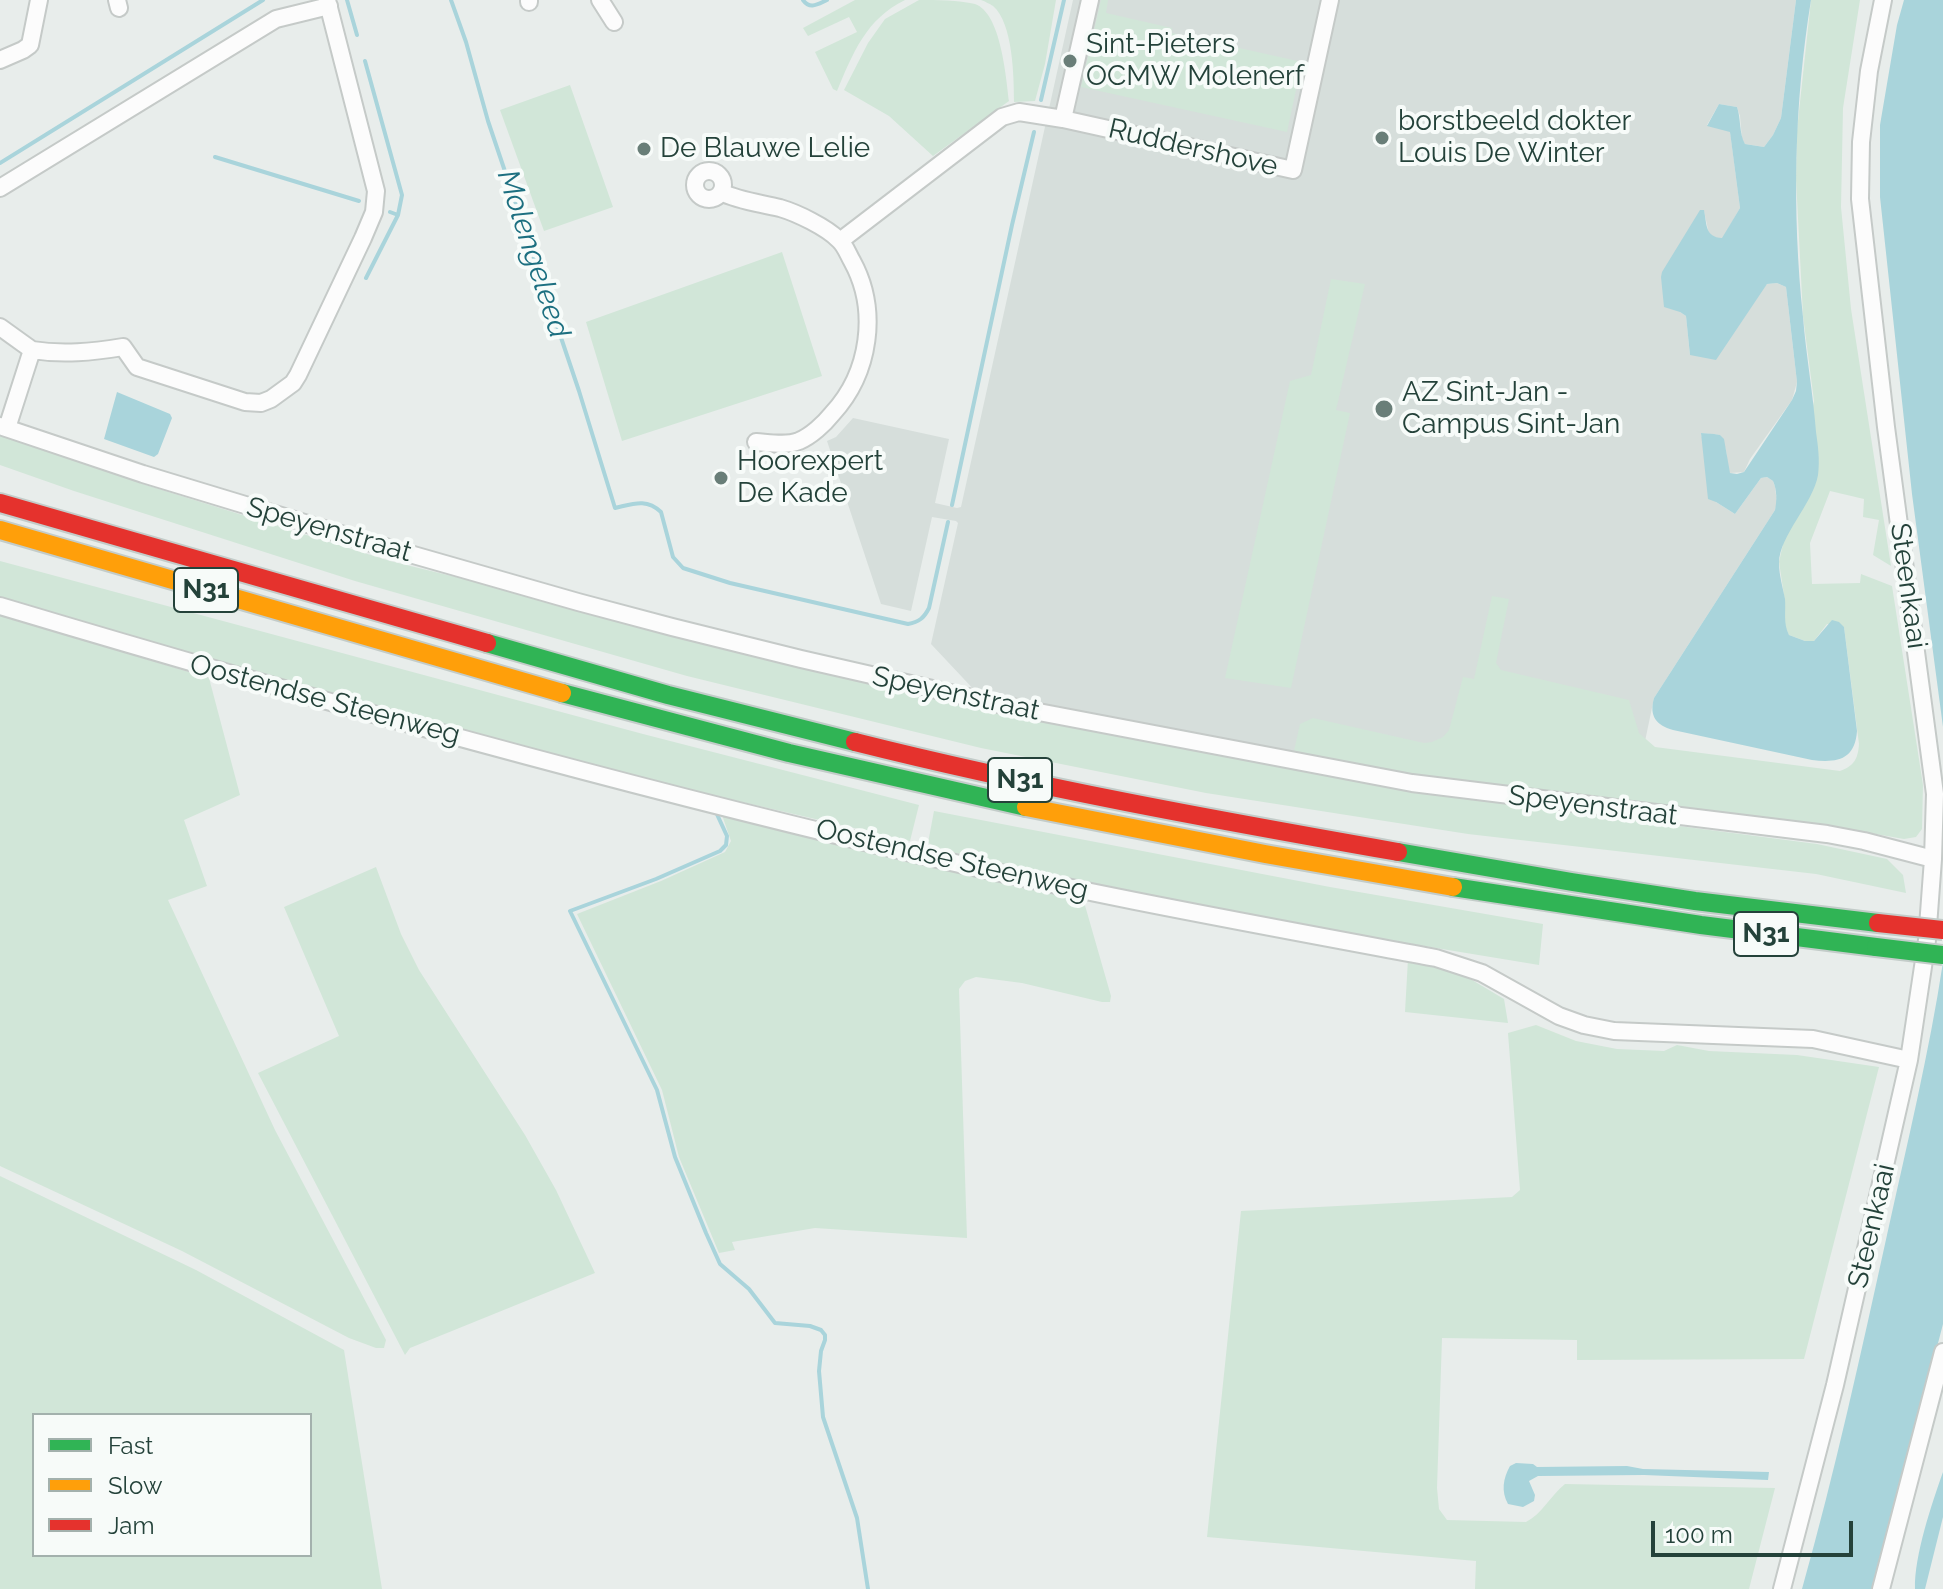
<!DOCTYPE html>
<style>
body{margin:0}
#map{position:relative;width:1943px;height:1589px;overflow:hidden;background:#e8edeb;font-family:Raleway,sans-serif}
canvas{display:block}
.legend{position:absolute;left:32px;top:1413px;width:280px;height:144px;box-sizing:border-box;background:#f7fbf9;border:2px solid #a3b1ad;margin:0;padding:10px 14px;list-style:none;font-size:24px;color:#24423a}
.legend li{display:flex;align-items:center;gap:16px;height:40px}
.legend b{width:40px;border:2px solid #a3b1ad}
.scale{position:absolute;left:1651px;top:1521px;width:202px;height:36px;box-sizing:border-box;border:4px solid #24423a;border-top:0;padding-left:10px;font-size:24px;line-height:28px;white-space:nowrap;color:#24423a;-webkit-text-stroke:6px #f7fbf9;paint-order:stroke}
</style>
<div id="map">
<canvas width="1943" height="1589"></canvas>
<ul class="legend">
<li><b style="height:10px;background:#30b455"></b>Fast</li>
<li><b style="height:10px;background:#ff9f0a"></b>Slow</li>
<li><b style="height:10px;background:#e5322d"></b>Jam</li>
</ul>
<div class="scale">100 m</div>
</div>
<script>
const context = document.querySelector('canvas').getContext('2d');
context.lineJoin = 'round';
function fill(path, color) { context.fillStyle = color; context.fill(path, 'evenodd'); }
function trace(path, color, width, dash) { context.strokeStyle = color; context.lineWidth = width; context.lineCap = dash ? 'butt' : 'round'; context.setLineDash(dash || []); context.stroke(path); }
function label(font, color, halo, rows, align = 'center') {
  context.font = font + ' Raleway,sans-serif'; context.lineWidth = 8; context.setLineDash([]); context.textBaseline = 'middle'; context.strokeStyle = halo; context.fillStyle = color; for (const [text, x, y, turn = 0] of rows) {
    context.save(); context.translate(x, y); context.rotate((+turn || 0) * Math.PI / 180); context.textAlign = isNaN(turn) ? turn : align; if (halo) context.strokeText(text, 0, 0); context.fillText(text, 0, 0); context.restore();
  }
}
const built = new Path2D(`
 M1073 0H1796L1781 118 1773 135 1764 147 1745 144 1742 139 1740 116 1737 107 1719 104 1707 125 1730 131 1740 208 1723 238H1713L1709 234 1704 211 1680 312 1686 316 1690 355 1767 284 1777 283 1786 287 1797 382 1792 400 1750 459 1744 472 1730 473 1728 469 1726 450 1720 435 1701 433 1716 502 1735 514 1761 478 1767 477 1773 481 1775 487 1777 503 1775 510 1654 698 1632 804 1413 779 978 694 931 644 958 523 956 521 932 517 911 611 881 604 827 441 836 437 853 418 949 439 935 503 957 508 961 507Z`);
const green = new Path2D(`
 M855 0H905C866 19 853 53 837 91L833 89 815 52 857 32 849 17 808 36 803 28Z
 M919 0C937 0 958 0 975 4 1001 13 1006 77 1009 101L933 156 889 116 844 90 868 43 885 19Z
 M981 0H1056L1045 64 1035 101 1014 102C1014 77 1013 23 993 6 990 4 984 1 981 0Z
 M1101 0H1108L1106 13 1172 28V33L1302 62 1287 132 1081 87Z
 M1811 0H1860L1843 108 1841 207 1851 309 1891 566 1873 555 1879 520 1863 517 1864 499 1830 491 1810 543 1812 584 1860 583 1861 574 1892 586 1923 785 1922 829 1916 837 1904 839 1830 826 1413 779 1299 758 1294 751 1300 724 1313 718 1424 743 1432 742 1443 737 1449 730 1463 677 1474 679 1492 596 1509 599 1496 663 1501 670 1629 700 1639 733 1655 747 1840 771C1854 766 1858 759 1859 744L1844 627 1827 624 1814 641H1805L1789 635 1785 627V602L1779 562 1814 401 1803 316 1796 179 1797 130Z
 M570 85 613 207 544 231 500 110Z
 M782 252 822 376 622 441 586 322Z
 M1331 279 1365 284 1336 410 1350 413 1291 688 1225 678 1290 381 1311 375Z
 M0 434 146 485 390 561 587 609 789 665 1008 713 1433 794 1817 844 1887 859 1903 875 1906 893 1816 874 1468 834 1206 793 981 748 687 676 355 581 74 491 0 465Z
 M0 561 643 734 919 805 910 841 729 799 459 732 0 599Z
 M0 615 209 678 240 795 184 820 207 886 168 900 275 1130 386 1340 384 1348H376L349 1338 182 1251 0 1166Z
 M934 811 1330 887 1543 924 1539 965 1333 931 1016 870 942 849 928 843Z
 M721 812 1082 895 1111 996 1110 1002H1102L1022 983 976 977 965 981 959 989 967 1238 815 1228 732 1242 735 1250 719 1253 679 1157 662 1090 577 914 661 881 725 852 731 841Z
 M376 867 401 934 419 970 525 1135 556 1190 595 1273 410 1348 405 1355 258 1073 339 1036 284 907Z
 M1408 959 1467 977 1504 999 1508 1023 1405 1012Z
 M1536 1025 1576 1041 1617 1049 1664 1051 1677 1045 1709 1051 1797 1055 1879 1067 1804 1359 1577 1360V1340L1442 1338 1437 1488 1439 1509 1447 1520 1526 1522C1542 1514 1550 1496 1565 1484L1775 1488 1749 1589H1475L1476 1561 1207 1537 1241 1211 1512 1197 1520 1190 1508 1033Z
 M0 1176 196 1270 344 1350 382 1589H0ZM310 1415V1555H34V1415Z`);
const water = new Path2D(`
 M1796 0H1811C1794 104 1792 211 1803 317 1806 355 1813 393 1816 432 1818 446 1820 460 1818 475 1813 504 1779 536 1779 563 1779 575 1783 588 1785 599 1786 612 1783 623 1789 635L1805 641H1814L1832 620 1839 622 1844 627 1857 731C1855 760 1837 763 1812 760L1673 730C1656 725 1649 716 1654 698L1775 510C1777 501 1777 490 1773 481L1767 477 1761 478 1735 514 1716 502 1708 499 1701 433 1714 434 1720 435 1724 439 1730 473 1737 474 1744 472 1792 400 1796 391 1797 382 1786 287 1777 283 1767 284 1716 360 1690 355 1686 316 1680 312 1664 307 1661 277 1662 272 1700 210H1704C1707 225 1705 237 1722 238L1740 208 1730 132 1707 126 1719 104 1737 107C1741 118 1739 134 1745 144L1764 147 1773 135 1781 118Z
 M1904 0H1943V727L1912 494 1880 197V125L1897 25Z
 M117 392 170 414 172 418 158 454 154 457 104 439Z
 M1943 962V1324L1904 1474 1872 1589H1802C1835 1472 1861 1353 1887 1235 1907 1144 1929 1054 1943 962Z
 M1516 1463 1533 1464 1537 1467 1627 1466 1643 1469 1769 1472 1768 1480 1644 1475 1538 1476 1529 1481 1535 1495 1534 1501 1523 1507 1508 1504C1501 1491 1503 1479 1510 1466Z
 M1943 1472V1517L1925 1589H1915C1914 1556 1932 1503 1943 1472Z`);
const stream = new Path2D(`
 M347 0 357 35
 M451 0 466 42 488 121 579 391 615 508C633 504 646 498 661 512L673 557 683 568 730 583 908 624C919 622 924 618 929 608L948 522
 M803 0C810 10 818 4 827 0
 M365 61 402 195 398 215
 M1041 100 1064 0
 M215 157 359 201
 M0 163 263 0
 M366 278 398 215 390 212
 M952 505 1012 225 1034 132
 M715 810 727 836 726 845 720 851 656 879 570 911 657 1090 675 1157 706 1233 720 1264 749 1289 775 1323 810 1326 821 1330 825 1335V1340L821 1351 819 1371 823 1417 857 1518 868 1589`);
const street = new Path2D(`
 M117 0 119 8
 M529 0V2
 M600 0 614 22
 M0 60 23 50 30 45 39 0
 M1063 119 1090 0
 M695 185a14 14 0 1 1 28 0a14 14 0 1 1-28 0Z
 M0 188 276 19 329 6
 M721 192C739 201 760 203 780 208 797 213 826 227 839 240 845 245 848 254 852 261 879 310 870 373 832 414 824 424 811 436 799 441 786 446 770 443 756 442
 M840 241 1002 117 1019 112 1063 119 1293 170 1330 0
 M0 327 32 350 7 428
 M32 350C63 355 92 352 123 347L137 367 245 402 261 403 271 399 293 383 298 375 363 238 374 212 376 191 327 0
 M0 426 143 474 354 538 578 602 672 627 801 659 1007 706 1412 783 1827 834 1864 841 1933 859
 M0 606C294 694 591 777 890 848 1071 891 1254 924 1436 958L1482 973 1559 1016 1584 1025 1614 1031 1813 1039 1909 1060
 M1782 1589 1835 1385 1909 1060 1927 940 1933 859 1935 794 1886 427 1860 199 1861 142 1869 71 1883 0
 M1881 1589 1943 1352`);
const fast = new Path2D(`
 M487 643 668 695 855 742
 M562 693 789 753 1026 807
 M1398 852 1572 882 1695 901 1878 923
 M1453 887 1701 925 1876 947`);
const slow = new Path2D(`
 M0 530 562 693
 M1026 807 1265 854 1453 887`);
const jam = new Path2D(`
 M0 503 487 643
 M855 742C1034 787 1216 820 1398 852`);
const fastBridge = new Path2D(`
 M1876 947 1943 955`);
const jamBridge = new Path2D(`
 M1878 923 1943 930`);
const markers = [
 [1070,61,8,"#697e78"],
 [1382,138,8,"#697e78"],
 [644,149,8,"#697e78"],
 [1384,409,10,"#697e78"],
 [721,478,8,"#697e78"]
];
const shields = [
 [206,590,64],
 [1020,780,64],
 [1766,934,64]
];
const shieldNames = [
 ["N31",206,590],
 ["N31",1020,780],
 ["N31",1766,934]
];
const poiNames = [
 ["Sint-Pieters",1086,45],
 ["OCMW Molenerf",1086,77],
 ["borstbeeld dokter",1398,122],
 ["Louis De Winter",1398,154],
 ["De Blauwe Lelie",660,149],
 ["AZ Sint-Jan -",1402,393],
 ["Campus Sint-Jan",1402,425],
 ["Hoorexpert",737,462],
 ["De Kade",737,494]
];
const streetNames = [
 ["Ruddershove",1193,148,13],
 ["Speyenstraat",329,530,16],
 ["Steenkaai",1908,586,82],
 ["Speyenstraat",956,694,12],
 ["Oostendse Steenweg",325,700,15],
 ["Speyenstraat",1593,806,7],
 ["Oostendse Steenweg",952,860,13],
 ["Steenkaai",1872,1226,-77]
];
const waterNames = [
 ["Molengeleed",533,254,72]
];
fill(built, '#d6dedb');
fill(green, '#d1e6d8');
fill(water, '#a9d4db');
trace(stream, '#a9d4db', 4);
trace(street, '#c5cac8', 20);
trace(fast, '#c3ccc9', 22);
trace(slow, '#c3ccc9', 22);
trace(jam, '#c3ccc9', 22);
trace(street, '#fcfcfc', 16);
trace(fast, '#30b455', 18);
trace(slow, '#ff9f0a', 18);
trace(jam, '#e5322d', 18);
trace(fastBridge, '#c3ccc9', 22, []);
trace(jamBridge, '#c3ccc9', 22, []);
trace(fastBridge, '#30b455', 18);
trace(jamBridge, '#e5322d', 18);
for (const [x, y, r, color] of markers) { const dot = new Path2D(); dot.arc(x, y, r, 0, 2 * Math.PI); context.fillStyle = color; context.fill(dot); trace(dot, '#f7fbf9', 3); }
for (const [x, y, w] of shields) { const box = new Path2D(); box.roundRect(x - w / 2, y - 22, w, 44, 6); context.fillStyle = '#f7fbf9'; context.fill(box); trace(box, '#24423a', 2); }
label('bold 26px', '#24423a', null, shieldNames);
label('28px', '#24423a', '#f7fbf9', poiNames, 'left');
label('28px', '#24423a', '#f7fbf9', streetNames);
label('italic 30px', '#1c6f80', '#f7fbf9', waterNames);
</script>
